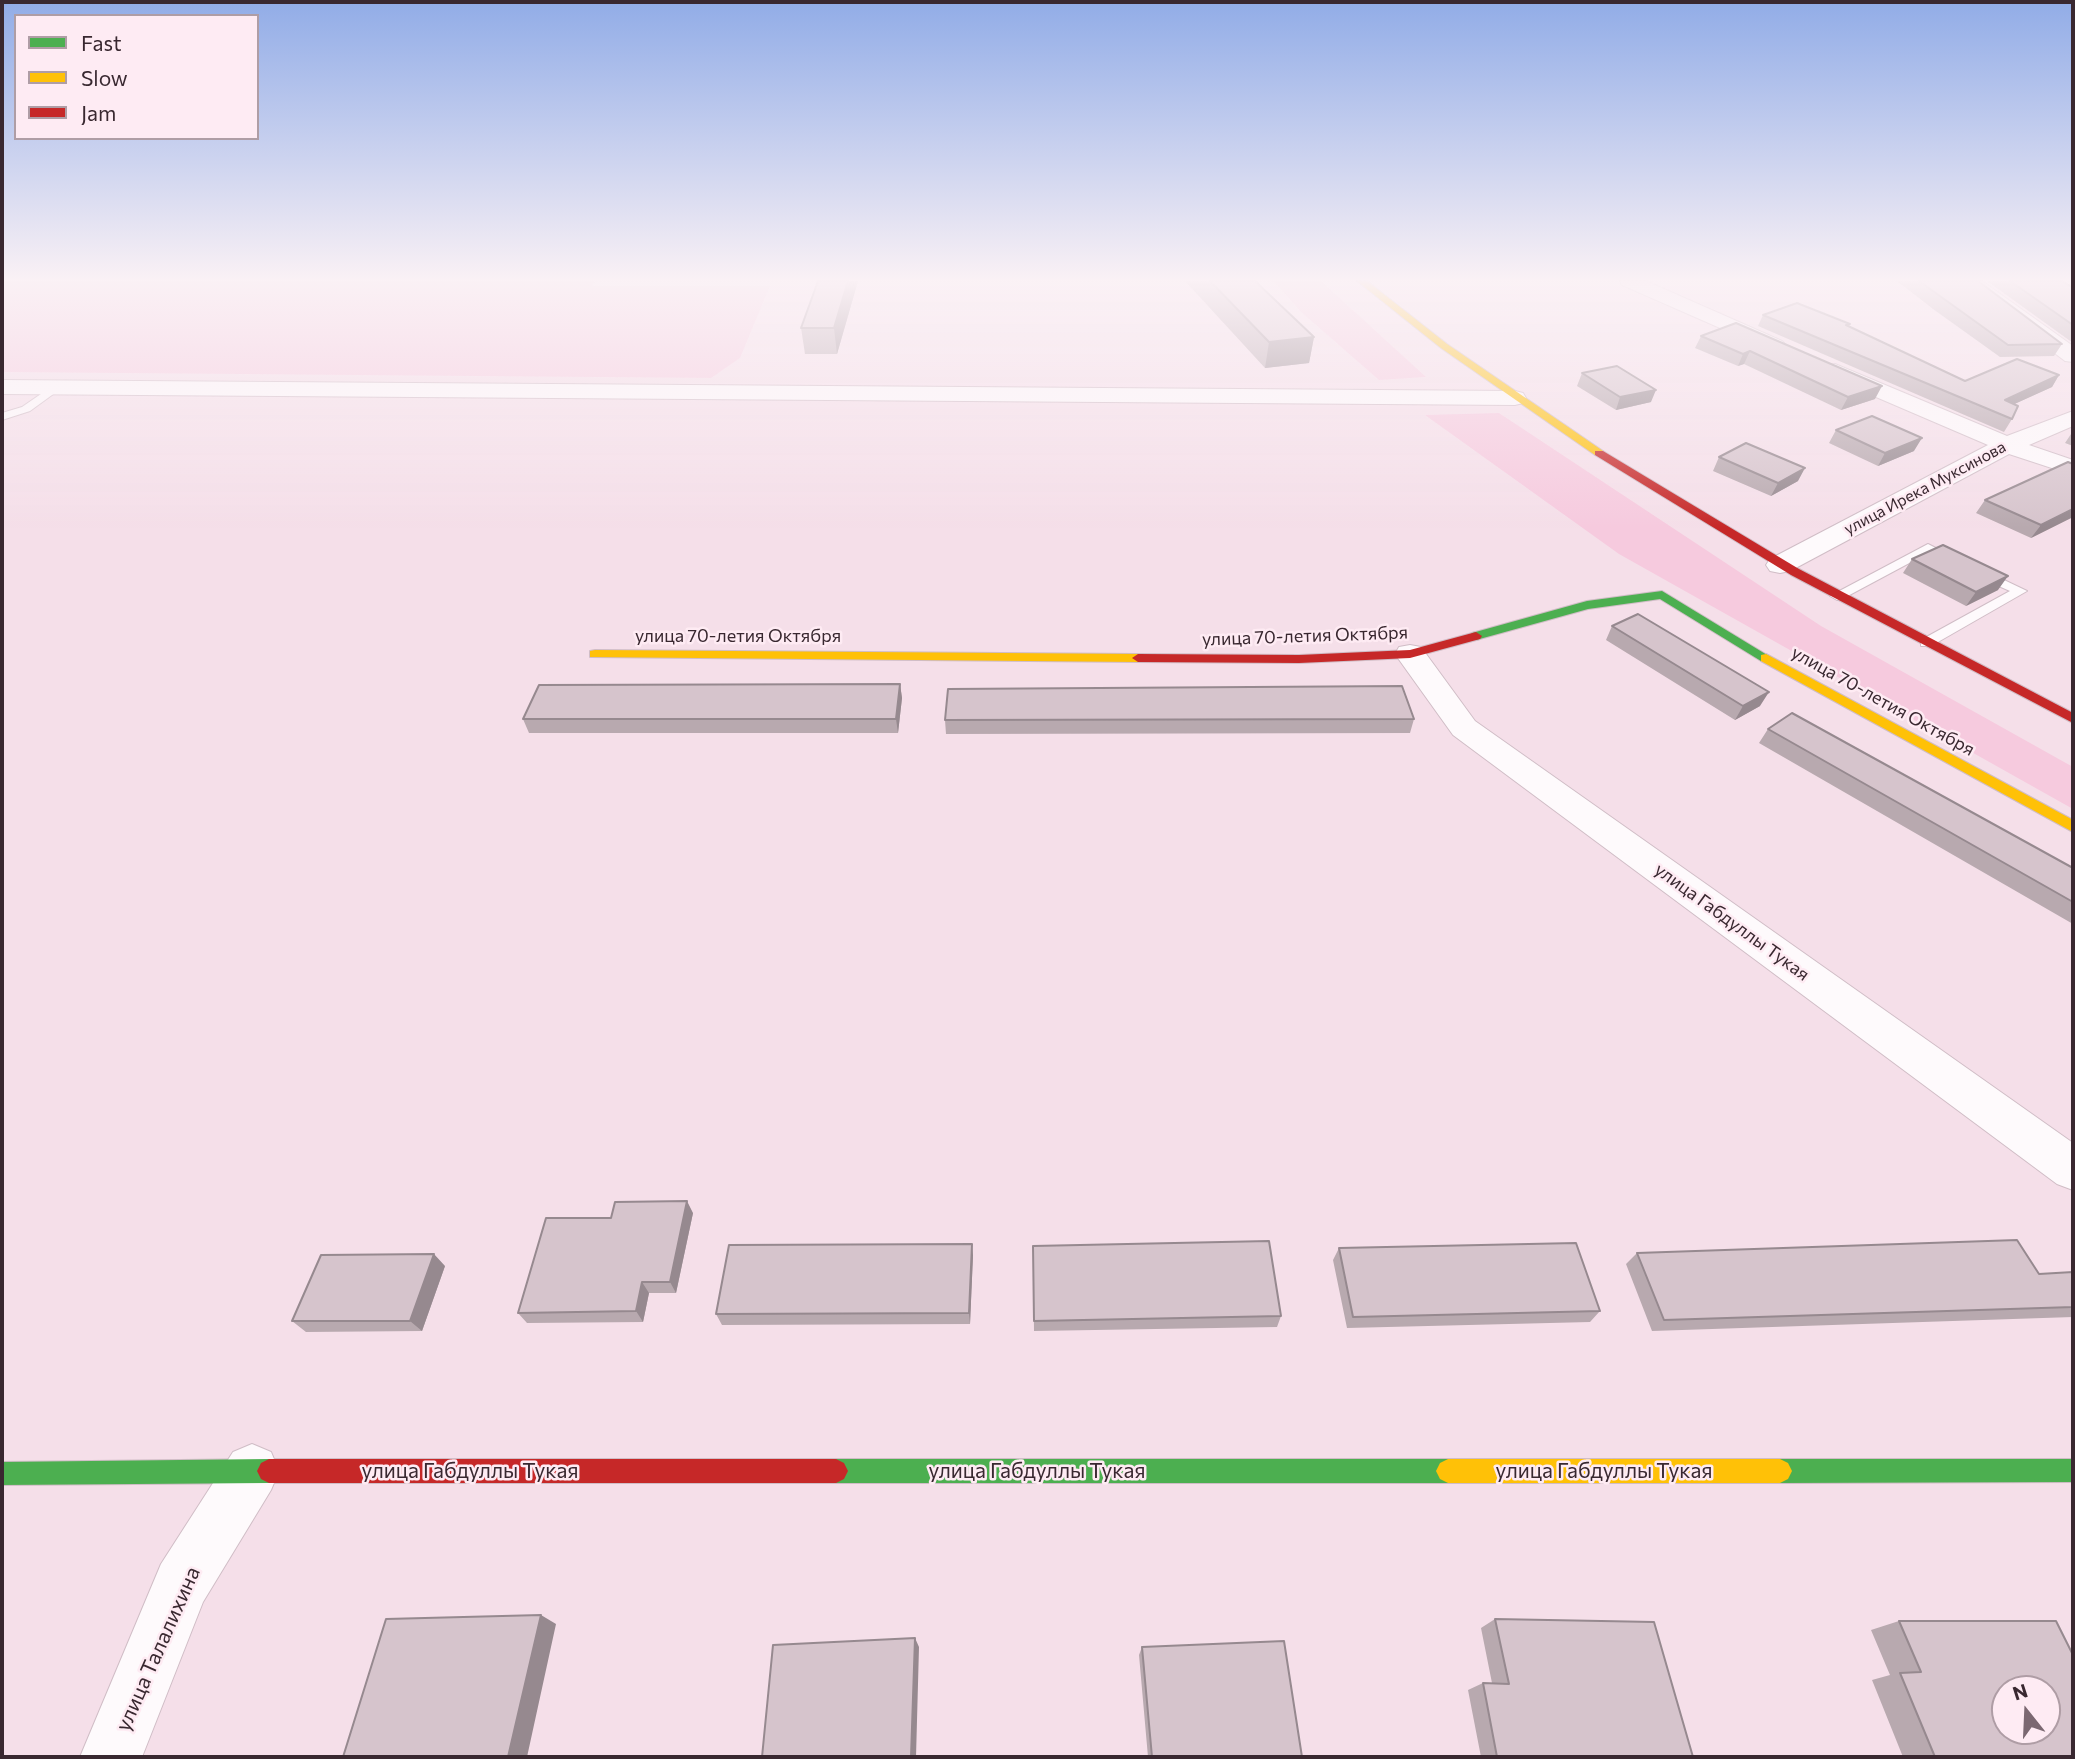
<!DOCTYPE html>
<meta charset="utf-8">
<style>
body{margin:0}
#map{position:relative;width:2075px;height:1759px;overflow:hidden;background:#f5dfe9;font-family:Commissioner,sans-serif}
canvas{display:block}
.frame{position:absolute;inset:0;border:4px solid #392830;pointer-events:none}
.legend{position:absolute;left:14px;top:14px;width:245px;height:126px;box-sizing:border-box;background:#feebf3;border:2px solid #af9da5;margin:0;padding:9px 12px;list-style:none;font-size:21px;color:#392830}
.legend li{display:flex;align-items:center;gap:14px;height:35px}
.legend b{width:35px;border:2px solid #af9da5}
.north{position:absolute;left:1991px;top:1675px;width:70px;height:70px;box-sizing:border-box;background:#feebf3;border:2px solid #af9da5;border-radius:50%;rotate:342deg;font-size:19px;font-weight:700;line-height:28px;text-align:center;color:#392830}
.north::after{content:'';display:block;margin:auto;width:24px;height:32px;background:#7b6871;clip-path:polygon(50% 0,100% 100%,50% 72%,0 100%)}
</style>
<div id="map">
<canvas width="2075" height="1759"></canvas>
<div class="frame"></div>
<ul class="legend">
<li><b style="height:9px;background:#4caf50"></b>Fast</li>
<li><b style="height:9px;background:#ffc107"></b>Slow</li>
<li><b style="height:9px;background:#c62828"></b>Jam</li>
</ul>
<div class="north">N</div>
</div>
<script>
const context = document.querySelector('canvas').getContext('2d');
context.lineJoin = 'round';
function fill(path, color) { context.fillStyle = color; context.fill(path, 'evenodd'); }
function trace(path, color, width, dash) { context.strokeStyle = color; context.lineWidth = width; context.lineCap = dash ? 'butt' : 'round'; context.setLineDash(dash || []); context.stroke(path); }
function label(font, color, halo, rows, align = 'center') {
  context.font = font + ' Commissioner,sans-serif'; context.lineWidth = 5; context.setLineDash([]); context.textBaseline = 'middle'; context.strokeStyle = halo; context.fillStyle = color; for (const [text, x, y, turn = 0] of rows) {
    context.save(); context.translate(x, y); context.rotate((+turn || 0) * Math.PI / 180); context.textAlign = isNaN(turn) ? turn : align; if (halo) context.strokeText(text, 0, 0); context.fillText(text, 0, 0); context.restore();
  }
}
const green = new Path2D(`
 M2 281H595L592 286H770L740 358 711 378 2 372Z
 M1274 281H1321L1426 377 1379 380 1300 311Z
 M1499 413 1821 626 2073 767V809L1619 554 1425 415Z`);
const lane = new Path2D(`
 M54 385 63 387 30 411 2 420V413L22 407Z
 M1928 544 1959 560 1952 564 1928 553 1842 599 1837 600 1830 596Z
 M1981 569 2027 591 1931 646H1921V640L2010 591 1976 576V570Z`);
const street = new Path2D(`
 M1620 281H1646L1782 341 1786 345 1782 349H1768L1622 285Z
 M1960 281H1982L2073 346V362L2065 361Z
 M1835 364 2007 436 2073 411V426L2029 445 2073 460V475L2009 454 1790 571 1780 573 1770 571 1766 565 1770 559 1988 445 1827 376 1824 371 1827 366Z
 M2 380 1515 391 1523 393 1526 398 1523 403 1515 405 2 394Z
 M1410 645 1421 647 1475 721 2073 1143V1190L2057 1184 1453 735 1395 654 1399 647Z
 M252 1444 271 1452 279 1471 271 1490 203 1602 142 1757H80L161 1564 233 1452Z`);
const fast = new Path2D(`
 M1662 591 1772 658 1771 661H1761L1660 599 1588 609 1476 640 1470 636 1472 633 1587 601Z
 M269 1459 277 1463 281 1471 277 1479 269 1483 2 1485V1462Z
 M836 1459H1448L1456 1463 1460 1471 1456 1479 1448 1483H836L828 1479 824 1471 828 1463Z
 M1780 1459H2073V1482L1780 1483 1772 1479 1768 1471 1772 1463Z`);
const slow = new Path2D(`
 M1357 281H1367L1447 344 1603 451V455H1595L1441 348Z
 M595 650 1138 654 1144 658 1138 662 590 657V651Z
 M1766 654 2073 820V832L1761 661V655Z
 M1448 1459H1780L1788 1463 1792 1471 1788 1479 1780 1483H1448L1440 1479 1436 1471 1440 1463Z`);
const jam = new Path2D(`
 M1595 451H1603L1799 569 2073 713V723L1791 575 1595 455Z
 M1476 632 1482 636 1480 639 1410 658 1299 663 1138 662 1132 658 1138 654 1299 655 1410 650Z
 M269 1459H836L844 1463 848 1471 844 1479 836 1483H269L261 1479 257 1471 261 1463Z`);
const wall = new Path2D(`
 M858 281 837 354H805L801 328Z
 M1185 281H1255L1314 337 1309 363 1265 368Z
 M1897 281H1978L2062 344 2054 356 2000 357 1933 309Z
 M1987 281H2062L2073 288V343Z
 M1763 315 1849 327 1965 381 2059 375 2052 387 2014 404 2012 419 2004 432 1758 326Z
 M1736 323 1875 399 1841 410 1744 364 1738 366 1695 348 1701 336Z
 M1582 373 1651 402 1616 410 1577 386Z
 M1836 430 1914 451 1878 466 1829 443Z
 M2073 431V446L2065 443Z
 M1719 457 1798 481 1771 496 1713 471Z
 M1985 500 2073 517 2031 538 1976 513Z
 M1912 559 1998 590 1966 606 1903 573Z
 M1612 626 1760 706 1735 720 1606 640Z
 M900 684 902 698 898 733H529L523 719Z
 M1414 719 1410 733 946 734 945 720Z
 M1768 729 2073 868V924L1759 743Z
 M693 1213 676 1293H649L643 1322 527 1323 518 1313 611 1218Z
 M1033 1246 1281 1316 1277 1327 1034 1331Z
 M1339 1248 1600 1311 1590 1322 1347 1328 1333 1260Z
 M1637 1253 2039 1274 2073 1272V1317L1652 1331 1626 1264Z
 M973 1255 970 1324 722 1325 716 1314Z
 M445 1266 422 1331 306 1332 292 1321Z
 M1495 1619 1693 1757H1481L1468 1690 1483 1683H1492L1481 1628Z
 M1899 1621 2073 1757H1903L1872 1680 1890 1675 1871 1630Z
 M1142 1647 1302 1757H1148L1139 1655Z`);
const shadedWall = new Path2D(`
 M848 281H858L837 354 834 328Z
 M1314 337 1309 363 1265 368 1269 342Z
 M1750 351 1744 364 1738 366 1743 354Z
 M2059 375 2052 387 1997 412 2005 400Z
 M1882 386 1875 399 1841 410 1848 397Z
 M1656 390 1651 402 1616 410 1620 397Z
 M1922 438 1914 451 1878 466 1885 453Z
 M1805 468 1798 481 1771 496 1778 483Z
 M2073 509V517L2031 538 2041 525Z
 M2008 576 1998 590 1966 606 1976 592Z
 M900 684 902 698 898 733 896 719Z
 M1769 692 1760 706 1735 720 1743 706Z
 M687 1201 693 1213 676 1293 670 1282Z
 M972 1244 973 1255 970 1324 969 1313Z
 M434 1254 445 1266 422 1331 410 1321Z
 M642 1282 649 1293 643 1322 636 1311Z
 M541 1615 556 1624 527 1757H508Z
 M915 1638 919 1647 916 1757H911Z`);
const building = new Path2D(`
 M818 281H848L834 328H801Z
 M1210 281H1255L1314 337 1269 342Z
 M1919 281H1978L2062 344 2008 345Z
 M2010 281H2062L2073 288V325Z
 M1797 303 1850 324 1846 325 1965 381 2017 359 2059 375 2005 400 2018 406 2012 419 1763 315Z
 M1736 323 1882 386 1848 397 1750 351 1743 354 1701 336Z
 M1617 366 1656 390 1620 397 1582 373Z
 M1872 416 1922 438 1885 453 1836 430Z
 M1746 443 1805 468 1778 483 1719 457Z
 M2068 462 2073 464V509L2041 525 1985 500Z
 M1943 545 2008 576 1976 592 1912 559Z
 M1638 614 1769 692 1743 706 1612 626Z
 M900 684 896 719H523L539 685Z
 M1402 686 1414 719 945 720 948 689Z
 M1792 713 2073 868V902L1768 729Z
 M687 1201 670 1282H642L636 1311 518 1313 546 1218H611L615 1202Z
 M2017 1240 2039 1274 2073 1272V1307L1664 1320 1637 1253Z
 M1269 1241 1281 1316 1034 1321 1033 1246Z
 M1576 1243 1600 1311 1353 1317 1339 1248Z
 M972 1244 969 1313 716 1314 729 1245Z
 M434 1254 410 1321H292L321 1255Z
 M541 1615 508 1757H343L386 1619Z
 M1495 1619 1654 1622 1693 1757H1497L1483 1683 1509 1684Z
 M1899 1621H2056L2073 1655V1757H1935L1900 1673 1921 1672ZM2005 1689H2047V1731H2005Z
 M915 1638 911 1757H762L773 1645Z
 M1284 1641 1302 1757H1152L1142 1647Z`);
const farStreetnames = [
 ["улица Ирека Муксинова",1925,488,-28]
];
const streetNames = [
 ["улица 70-летия Октября",738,636],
 ["улица 70-летия Октября",1305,636,-2],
 ["улица 70-летия Октября",1883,701,29],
 ["улица Габдуллы Тукая",1732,922,36]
];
const nearStreetnames = [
 ["улица Габдуллы Тукая",470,1471],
 ["улица Габдуллы Тукая",1037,1471],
 ["улица Габдуллы Тукая",1604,1471],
 ["улица Талалихина",158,1649,-66]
];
fill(green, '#f6cade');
trace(lane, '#d0bdc6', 2);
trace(street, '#d0bdc6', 2);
trace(fast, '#d0bdc6', 2);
trace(slow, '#d0bdc6', 2);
trace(jam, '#d0bdc6', 2);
fill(lane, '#fefafc');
fill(street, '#fefafc');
fill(fast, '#4caf50');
fill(slow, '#ffc107');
fill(jam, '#c62828');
fill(wall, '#b8a9af');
fill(shadedWall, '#96898f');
fill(building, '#d6c4cc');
trace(building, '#96898f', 2);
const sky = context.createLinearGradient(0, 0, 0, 528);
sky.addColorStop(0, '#91ace7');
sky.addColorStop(0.53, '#faf1f5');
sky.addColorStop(1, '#faf1f500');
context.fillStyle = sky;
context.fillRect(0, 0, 2075, 528);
label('16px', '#392830', '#feebf3', farStreetnames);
label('18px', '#392830', '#feebf3', streetNames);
label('21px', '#392830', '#feebf3', nearStreetnames);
</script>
